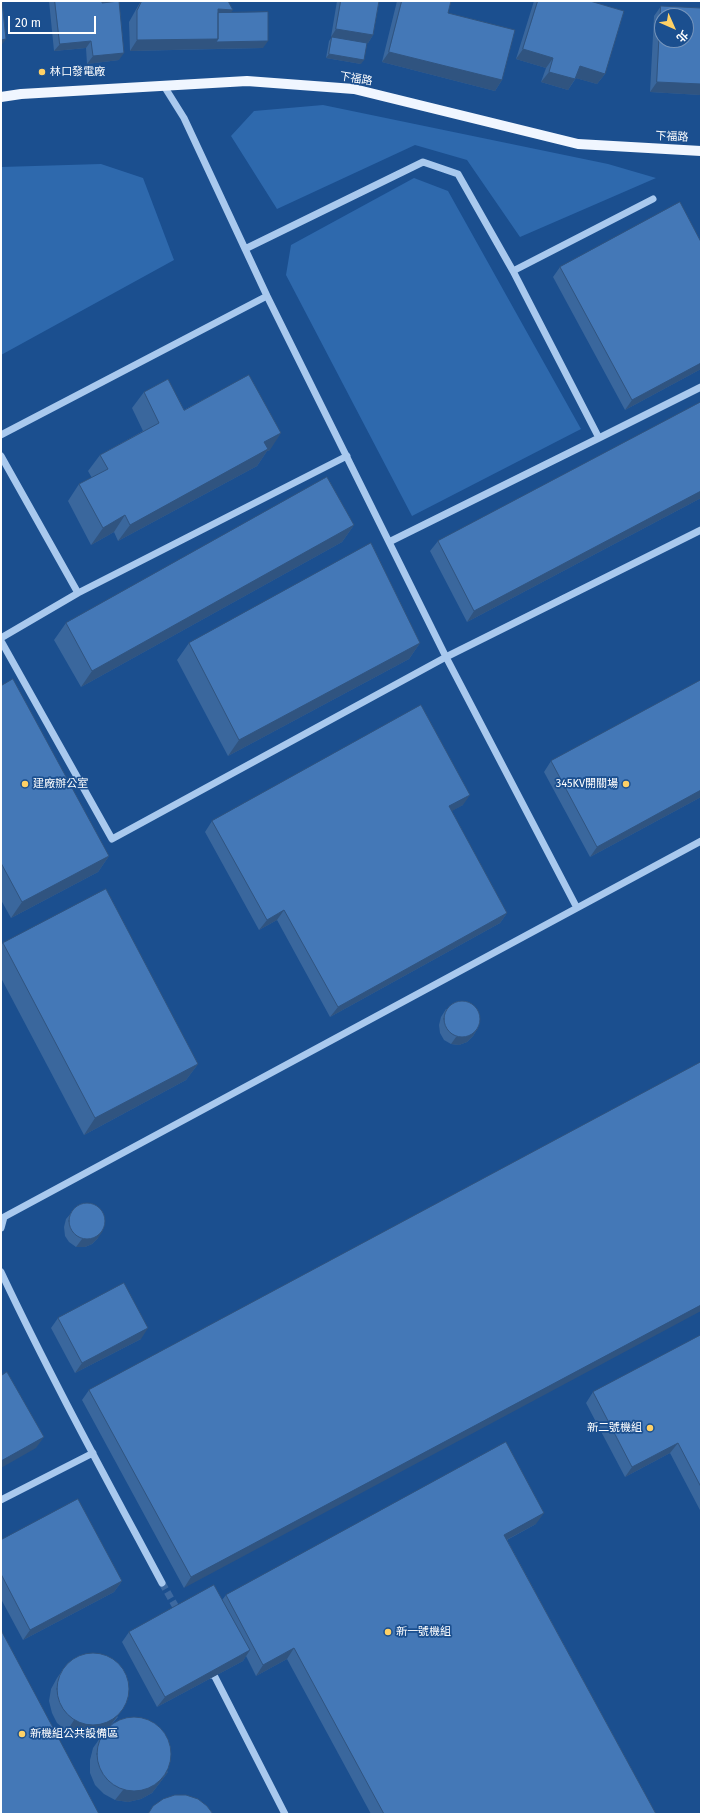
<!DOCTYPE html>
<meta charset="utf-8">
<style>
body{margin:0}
#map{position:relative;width:702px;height:1815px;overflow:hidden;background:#1b4f8f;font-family:"Fira Sans","Noto Sans TC",sans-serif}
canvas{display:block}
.frame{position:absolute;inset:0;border:2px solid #fff;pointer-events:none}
.north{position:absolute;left:654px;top:8px;width:40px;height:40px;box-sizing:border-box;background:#1b4f8f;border:1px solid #7695bc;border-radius:50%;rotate:135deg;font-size:11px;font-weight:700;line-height:16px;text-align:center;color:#fff}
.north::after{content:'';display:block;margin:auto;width:14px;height:18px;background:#ffd166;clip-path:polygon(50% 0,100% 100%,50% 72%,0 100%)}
.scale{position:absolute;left:8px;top:16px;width:88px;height:18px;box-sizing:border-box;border:2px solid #fff;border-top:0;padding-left:5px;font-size:12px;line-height:14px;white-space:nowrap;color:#fff;-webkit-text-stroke:3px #1b4f8f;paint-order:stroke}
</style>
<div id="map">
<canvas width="702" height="1815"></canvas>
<div class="frame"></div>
<div class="north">北</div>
<div class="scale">20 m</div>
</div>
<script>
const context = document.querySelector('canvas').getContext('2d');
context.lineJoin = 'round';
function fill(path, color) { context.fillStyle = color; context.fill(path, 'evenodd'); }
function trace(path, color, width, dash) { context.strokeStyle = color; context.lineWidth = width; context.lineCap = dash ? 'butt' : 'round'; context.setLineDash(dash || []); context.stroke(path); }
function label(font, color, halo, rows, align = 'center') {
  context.font = font + ' "Fira Sans","Noto Sans TC",sans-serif'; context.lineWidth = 3.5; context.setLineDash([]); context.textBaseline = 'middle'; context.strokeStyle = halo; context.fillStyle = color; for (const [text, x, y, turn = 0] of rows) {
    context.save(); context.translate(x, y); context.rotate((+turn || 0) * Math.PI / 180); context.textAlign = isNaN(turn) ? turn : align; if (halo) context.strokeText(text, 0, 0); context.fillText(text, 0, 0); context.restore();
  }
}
const green = new Path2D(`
 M323 105 608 164 656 178 520 237 467 160 415 145 277 209 231 136 254 111Z
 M101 164 143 178 174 260 1 355V167Z
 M414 178 448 191 581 429 412 516 286 275 291 245Z`);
const minorTunnel = new Path2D(`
 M162 1583 180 1614`);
const minor = new Path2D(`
 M164 86 184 118 267 296 446 657 577 908
 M245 249 423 162 458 174 513 271 599 438 389 542
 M513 271 653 199
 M1 435 267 296
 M599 438 701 387
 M1 456 78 593
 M1 638 78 593 347 456
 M1 641 112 839 446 657 701 530
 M1 1228 4 1217 701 841
 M1 1272C51 1378 107 1480 162 1583
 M1 1500 93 1453
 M206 1675H214L285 1814`);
const major = new Path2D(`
 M1 97 21 94 247 81 354 89 578 144 701 151`);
const wall = new Path2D(`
 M49 1H102L119 60 87 64 86 48 54 51Z
 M141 1H228L231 12 263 48 130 51 129 22 138 6Z
 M337 1H379L373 35 368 43 331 37Z
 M397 1H451L448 13 502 80 495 91 382 62Z
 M534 1H590L605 74 597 84 576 78 568 90 541 82 546 68 516 59Z
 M661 6 701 95 650 92 654 16Z
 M332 37 361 64 326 58 329 41Z
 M560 267 701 369 625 410 553 277Z
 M144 392 270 450 267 451 257 466 118 541 114 532 91 545 68 501 79 484 92 478 88 471 100 455 143 431 132 408Z
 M701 402V498L467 622 430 551 438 541Z
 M354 525 342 542 81 687 54 640 66 623Z
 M189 643H420L409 659 228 756 177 660Z
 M701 680V797L590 857 544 772 551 761Z
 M1 686 109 856 98 872 11 918 1 900Z
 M463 805 451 811 507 913 500 923 330 1017 277 920 259 930 205 832 212 821Z
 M3 943 198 1064 186 1080 84 1135 1 978V946Z
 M446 1009 478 1028 473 1036 467 1042 459 1045 451 1044 444 1040 440 1033 439 1025 441 1017Z
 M701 1062 184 1588 82 1400 89 1390Z
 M72 1212 98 1238 92 1244 85 1247H76L69 1242 65 1236 64 1227 66 1219Z
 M58 1318 141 1339 75 1373 51 1328Z
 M701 1335V1512L670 1453 625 1477 586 1403 593 1392Z
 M536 1524 507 1540 656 1814H371L287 1659 256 1676 246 1656 243 1661 157 1707 122 1642 129 1632 222 1600 226 1595Z
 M1 1540 122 1581 114 1592 23 1640 1 1599Z
 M64 1668 118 1717 111 1725 168 1772 152 1793 141 1799 128 1802 115 1800 104 1794 95 1785 90 1773V1760L93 1748 107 1728 100 1733 89 1736 77 1735 67 1731 57 1723 52 1713 49 1701 51 1689 57 1678Z`);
const shadedWall = new Path2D(`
 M218 9 233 10 225 20H216Z
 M336 29 373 35 368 43 331 37Z
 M6 39 1 46V40Z
 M218 39 211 49 130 51 137 40Z
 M91 41 86 48 54 51 60 44Z
 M268 41 263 48 211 49 216 42Z
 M523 49 553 58 546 68 516 59Z
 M389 52 502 80 495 91 382 62Z
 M124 53 119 60 87 64 93 56Z
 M329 54 364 60 361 64 326 58Z
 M580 66 605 74 597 84 572 77Z
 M549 72 575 79 568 90 541 82Z
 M657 82 701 84V95L650 92Z
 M701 363V369L625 410 632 400Z
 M281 433 270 450 267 451 257 466 118 541 130 525 264 442Z
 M701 491V498L467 622 474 611Z
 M125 515 114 532 91 545 103 528Z
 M354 525 342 542 81 687 92 671Z
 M420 643 409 659 228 756 239 740Z
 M701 790V797L590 857 597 847Z
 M470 795 463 805 441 817 449 806Z
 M109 856 98 872 11 918 22 902Z
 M284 910 277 920 259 930 267 920Z
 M507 913 500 923 330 1017 338 1007Z
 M478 1028 473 1036 467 1042 459 1045 451 1044 456 1037Z
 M198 1064 186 1080 84 1135 95 1118Z
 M103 1231 98 1238 92 1244 85 1247H76L82 1239Z
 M701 1305V1311L184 1588 191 1577Z
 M148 1328 141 1339 75 1373 82 1363Z
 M44 1437 36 1448 1 1468V1461Z
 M678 1443 670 1453 625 1477 632 1467Z
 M544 1513 536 1524 497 1545 504 1535Z
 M122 1581 114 1592 23 1640 30 1630Z
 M294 1648 287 1659 256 1676 263 1665Z
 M250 1650 243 1661 157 1707 165 1697Z
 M125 1706 110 1726 100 1733 89 1736 77 1735 67 1731 74 1720Z
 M168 1772 152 1793 141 1799 128 1802 115 1800 123 1790Z`);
const building = new Path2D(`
 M1 1H2L6 39 1 40Z
 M55 1H102V3L119 1 124 53 93 56 91 41 60 44Z
 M142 1H228L233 10 218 9V39L137 40V11Z
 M341 1H379L373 35 336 29Z
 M402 1H451L448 13 515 30 502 80 389 52Z
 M538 1H590L624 11 605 74 580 66 575 79 549 72 553 58 523 49Z
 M661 6 701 8V84L657 82ZM662 16H686V40H662Z
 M268 12V41L216 42 218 39V13Z
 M332 37 367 43 364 60 329 54Z
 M680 202 701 242V363L632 400 560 267Z
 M249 375 281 433 264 442 268 449 130 525 125 515 103 528 79 484 108 469 100 455 159 423 144 392 168 379 184 410Z
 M701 402V491L474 611 438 541Z
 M327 477 354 525 92 671 66 623Z
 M371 543 420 643 239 740 189 643Z
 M13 679 109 856 22 902 1 863V686Z
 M701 680V790L597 847 551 761Z
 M421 705 470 795 449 806 507 913 338 1007 284 910 267 920 212 821Z
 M106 889 198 1064 95 1118 3 943Z
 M444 1019a18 18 0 1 1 36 0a18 18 0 1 1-36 0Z
 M701 1062V1305L191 1577 89 1390Z
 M69 1221a18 18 0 1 1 36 0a18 18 0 1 1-36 0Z
 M124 1283 148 1328 82 1363 58 1318Z
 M701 1335V1487L678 1443 632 1467 593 1392Z
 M7 1372 44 1437 1 1461V1376Z
 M506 1442 544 1513 504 1535 656 1814H384L294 1648 263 1665 226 1595Z
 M78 1499 122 1581 30 1630 1 1574V1540Z
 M214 1585 250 1650 165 1697 129 1632Z
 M1 1630 99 1814H1Z
 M57 1689a36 36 0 1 1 72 0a36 36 0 1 1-72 0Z
 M97 1754a37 37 0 1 1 74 0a37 37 0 1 1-74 0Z
 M175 1795H186L198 1799 207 1806 213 1814H148L153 1806 163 1799Z`);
const markers = [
 [42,72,4,"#ffd166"],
 [25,784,4,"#ffd166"],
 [626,784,4,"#ffd166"],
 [650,1428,4,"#ffd166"],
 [388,1632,4,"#ffd166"],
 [22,1734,4,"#ffd166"]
];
const poiNames = [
 ["林口發電廠",50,72],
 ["建廠辦公室",33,784],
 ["345KV開關場",618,784,"right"],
 ["新二號機組",642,1428,"right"],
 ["新一號機組",396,1632],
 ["新機組公共設備區",30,1734]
];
const streetNames = [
 ["下福路",356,79,9],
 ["下福路",672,137,3]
];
fill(green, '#2e69ad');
trace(minorTunnel, '#3d69a0', 7, [7, 3.5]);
trace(minor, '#a9c9ee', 7);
trace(major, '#f0f6ff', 10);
fill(wall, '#3a679d');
fill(shadedWall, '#305480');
fill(building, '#4478b7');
trace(building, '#305480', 1);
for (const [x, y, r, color] of markers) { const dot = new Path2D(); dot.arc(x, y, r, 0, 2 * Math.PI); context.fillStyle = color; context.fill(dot); trace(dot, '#1b4f8f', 1.5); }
label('11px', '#fff', '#1b4f8f', poiNames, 'left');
label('11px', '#fff', '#1b4f8f', streetNames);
</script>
